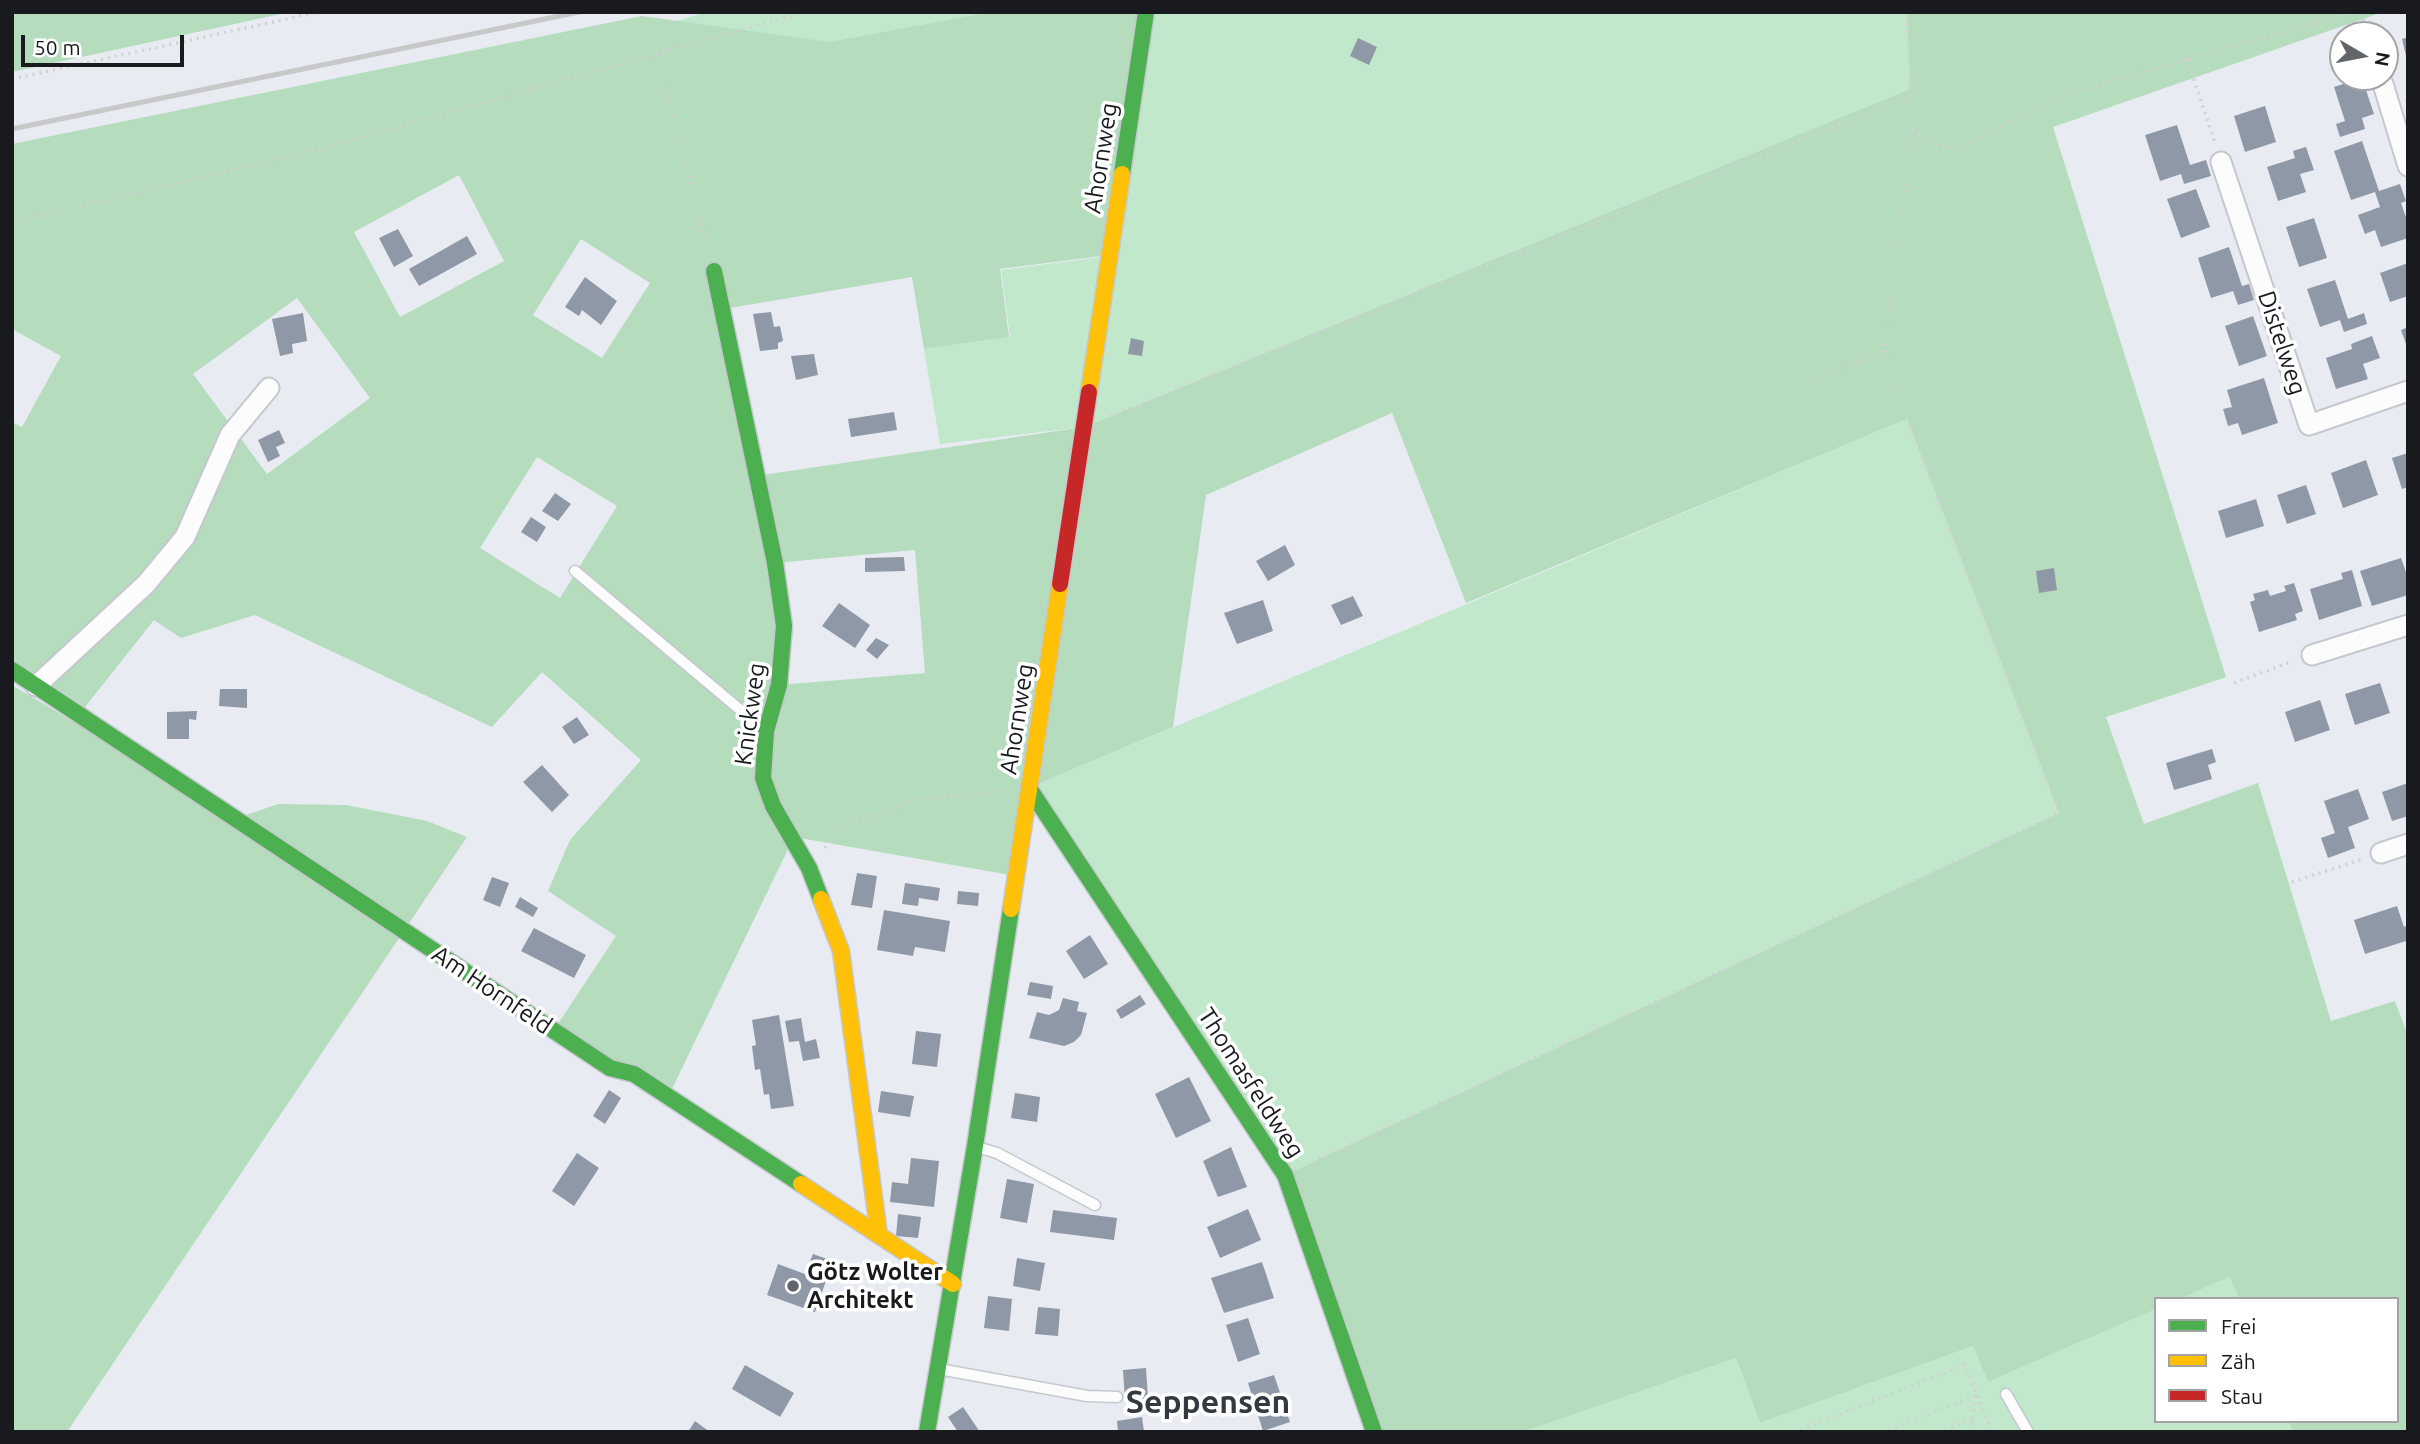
<!DOCTYPE html>
<meta charset="utf-8">
<style>
body{margin:0}
#map{position:relative;width:2420px;height:1444px;overflow:hidden;background:#e8ecf2;font-family:Ubuntu,sans-serif}
canvas{display:block}
.frame{position:absolute;inset:0;border:14px solid #181a1e;pointer-events:none}
.legend{position:absolute;left:2154px;top:1297px;width:245px;height:126px;box-sizing:border-box;background:#fff;border:2px solid #a3a3a5;margin:0;padding:9px 12px;list-style:none;font-size:21px;color:#181a1e}
.legend li{display:flex;align-items:center;gap:14px;height:35px}
.legend b{width:35px;border:2px solid #a3a3a5}
.north{position:absolute;left:2329px;top:21px;width:70px;height:70px;box-sizing:border-box;background:#fff;border:2px solid #a3a3a5;border-radius:50%;rotate:100deg;font-size:19px;font-weight:700;line-height:28px;text-align:center;color:#181a1e}
.north::after{content:'';display:block;margin:auto;width:24px;height:32px;background:#616468;clip-path:polygon(50% 0,100% 100%,50% 72%,0 100%)}
.scale{position:absolute;left:21px;top:35px;width:163px;height:32px;box-sizing:border-box;border:4px solid #181a1e;border-top:0;padding-left:9px;font-size:21px;line-height:24px;white-space:nowrap;color:#181a1e;-webkit-text-stroke:5px #fff;paint-order:stroke}
</style>
<div id="map">
<canvas width="2420" height="1444"></canvas>
<div class="frame"></div>
<ul class="legend">
<li><b style="height:9px;background:#4caf50"></b>Frei</li>
<li><b style="height:9px;background:#ffc107"></b>Zäh</li>
<li><b style="height:9px;background:#c62828"></b>Stau</li>
</ul>
<div class="north">N</div>
<div class="scale">50 m</div>
</div>
<script>
const context = document.querySelector('canvas').getContext('2d');
context.lineJoin = 'round';
function fill(path, color) { context.fillStyle = color; context.fill(path, 'evenodd'); }
function trace(path, color, width, dash) { context.strokeStyle = color; context.lineWidth = width; context.lineCap = dash ? 'butt' : 'round'; context.setLineDash(dash || []); context.stroke(path); }
function label(font, color, halo, rows, align = 'center') {
  context.font = font + ' Ubuntu,sans-serif'; context.lineWidth = 7; context.setLineDash([]); context.textBaseline = 'middle'; context.strokeStyle = halo; context.fillStyle = color; for (const [text, x, y, turn = 0] of rows) {
    context.save(); context.translate(x, y); context.rotate((+turn || 0) * Math.PI / 180); context.textAlign = isNaN(turn) ? turn : align; if (halo) context.strokeText(text, 0, 0); context.fillText(text, 0, 0); context.restore();
  }
}
const green = new Path2D(`
 M707 12H989L829 42 663 25Z
 M1146 12H1907L1910 89 1084 427 940 444 924 349 1010 337 1001 270 1109 256Z
 M1907 419 2059 813 1285 1175 1029 788Z
 M2230 1277 2239 1299H2179Z
 M2156 1309V1421H2289L2293 1432H1523L1736 1358 1760 1423 1973 1346 1988 1382Z`);
const forest = new Path2D(`
 M12 12H290L12 72Z
 M989 12H1146L1109 255 1000 269 1009 337 924 349 912 277 724 309 756 476 1084 427 1155 398 1910 89 1907 12H2383L2053 127 2226 677 2106 717 2144 824 2258 783 2331 1021 2395 1001 2408 1036V1432H2293L2289 1421H2397V1299H2239L2230 1277 2179 1299H2156V1309L1988 1382 1973 1346 1760 1423 1736 1358 1523 1432H1374L1285 1175 2059 813 1907 419 1466 603 1392 413 1206 495 1173 727 1029 788 1016 876 794 837 669 1095 554 1030 616 936 548 891 570 840 641 760 542 672 492 727 255 615 181 638 154 620 85 707 12 659V422L22 427 61 356 12 329V144L642 16 829 42ZM459 175 504 261 400 317 354 232ZM581 239 650 283 602 358 533 315ZM297 298 370 398 267 474 193 374ZM537 457 617 506 560 598 480 548ZM915 550 925 673 779 685 775 563Z
 M12 685 235 819 278 804 346 805 427 821 467 837 67 1432H12Z`);
const building = new Path2D(`
 M2408 37V60H2407L2402 39Z
 M1358 38 1377 47 1369 65 1350 56Z
 M2362 78 2374 114 2362 118 2365 129 2340 137 2336 124 2345 121 2334 87Z
 M2265 106 2276 142 2245 152 2234 116Z
 M2177 125 2190 165 2206 160 2211 176 2184 184 2181 174 2160 181 2145 135Z
 M2362 141 2379 191 2400 184 2406 201 2401 203 2408 223V238L2381 247 2375 230 2365 234 2358 215 2380 207 2375 192 2351 200 2334 151Z
 M2306 147 2314 170 2300 174 2306 192 2278 201 2267 167 2295 158 2293 151Z
 M2196 189 2210 227 2181 238 2167 199Z
 M2314 218 2327 258 2299 267 2286 227Z
 M398 229 413 256 394 267 379 238Z
 M467 236 477 254 419 286 409 269Z
 M2229 247 2242 286 2249 284 2254 300 2238 305 2233 291 2211 298 2198 258Z
 M2408 263V296L2390 302 2380 273Z
 M585 277 617 301 601 325 582 310 579 316 565 307Z
 M2335 280 2348 319 2364 313 2367 324 2344 332 2340 320 2320 327 2307 289Z
 M771 312 774 327 780 326 783 341 778 343V349L760 351 753 314Z
 M303 313 307 341 292 344 293 353 280 356 272 319Z
 M2253 316 2267 356 2239 366 2225 326Z
 M2408 327V347H2407L2401 330Z
 M2372 336 2380 358 2363 364 2368 379 2336 389 2326 358 2352 349 2351 344Z
 M1131 338 1144 341 1142 356 1128 354Z
 M814 354 818 375 796 380 791 356Z
 M2264 378 2278 423 2242 435 2238 423 2228 426 2223 409 2232 407 2227 390Z
 M894 412 897 430 851 437 848 419Z
 M279 430 285 443 276 447 280 456 268 462 258 440Z
 M2408 453V487L2402 489 2392 458Z
 M2366 460 2378 495 2343 508 2331 473Z
 M2306 485 2316 514 2287 524 2277 495Z
 M555 493 571 504 558 521 542 511Z
 M2256 499 2264 526 2226 538 2218 511Z
 M531 517 546 527 537 542 521 532Z
 M1285 545 1295 565 1268 581 1256 561Z
 M904 557 905 571 865 572V558Z
 M2401 558 2406 572H2408V595L2372 606 2360 571Z
 M2054 568 2057 590 2039 593 2036 571Z
 M2352 570 2362 606 2319 620 2310 589 2343 579 2341 573Z
 M2294 583 2303 611 2295 614 2297 620 2259 632 2250 602 2255 600 2253 594 2268 590 2270 596 2286 591 2284 586Z
 M1353 596 1363 616 1341 625 1331 605Z
 M1263 600 1273 631 1237 644 1224 613Z
 M839 603 870 625 855 648 822 626Z
 M876 638 889 645 877 659 866 650Z
 M2380 683 2390 713 2355 725 2345 694Z
 M220 689H247V708L219 706Z
 M2320 700 2330 730 2295 742 2285 712Z
 M197 711 196 720 189 719V739H167V712Z
 M577 717 589 735 574 744 562 727Z
 M2212 749 2216 762 2208 765 2212 779 2174 790 2166 763Z
 M542 765 569 795 552 812 523 782Z
 M2408 783V816L2392 821 2382 792Z
 M2358 789 2369 819 2348 827 2355 848 2328 858 2321 838 2335 833 2324 801Z
 M857 873 877 876 872 908 851 905Z
 M492 877 509 883 500 907 483 900Z
 M905 883 940 888 938 901 919 898 918 906 902 904Z
 M958 891 979 893 978 906 957 904Z
 M520 897 538 908 533 917 515 907Z
 M2397 906 2404 927 2408 925V946L2406 941 2365 954 2354 920Z
 M884 910 950 921 945 952 915 947 913 956 877 950Z
 M534 928 586 955 574 978 521 951Z
 M1090 935 1108 964 1084 979 1066 951Z
 M1030 982 1053 986 1051 999 1027 995Z
 M1140 995 1146 1004 1121 1019 1116 1010Z
 M1063 998 1079 1002 1077 1011 1087 1013 1081 1035 1074 1042 1064 1046 1029 1038 1037 1012 1049 1015 1059 1010Z
 M779 1015 794 1106 771 1109 769 1094 764 1095 760 1069 755 1070 752 1046 756 1045 752 1020Z
 M801 1018 805 1042 816 1039 820 1058 803 1061 799 1041 789 1042 785 1021Z
 M916 1031 941 1034 937 1067 912 1064Z
 M1189 1077 1211 1121 1176 1138 1155 1094Z
 M609 1090 621 1098 605 1124 593 1116Z
 M881 1091 914 1096 910 1117 878 1112Z
 M1015 1093 1040 1097 1037 1122 1011 1118Z
 M1231 1147 1247 1187 1218 1197 1203 1161Z
 M577 1153 599 1168 574 1206 552 1191Z
 M911 1158 939 1161 934 1207 890 1202 892 1182 908 1184Z
 M1007 1179 1034 1184 1027 1223 1000 1218Z
 M1248 1209 1261 1240 1220 1258 1207 1227Z
 M1053 1210 1117 1218 1114 1240 1050 1232Z
 M898 1214 921 1217 918 1238 896 1236Z
 M813 1254 833 1261 815 1312 767 1295 778 1264 805 1274Z
 M1017 1258 1045 1263 1040 1291 1013 1286Z
 M1262 1262 1274 1298 1224 1313 1211 1278Z
 M988 1296 1012 1299 1009 1331 984 1328Z
 M1038 1307 1060 1309 1058 1336 1035 1334Z
 M1248 1318 1260 1354 1238 1362 1226 1325Z
 M745 1365 794 1393 780 1417 732 1389Z
 M1146 1368 1148 1399 1125 1400 1123 1370Z
 M1274 1375 1290 1422 1263 1431 1248 1383Z
 M963 1407 980 1432H958L948 1417Z
 M1142 1417 1144 1432H1118L1117 1421Z
 M695 1421 710 1432H688Z`);
const path = new Path2D(`
 M2361 12 2368 35
 M657 54 708 248
 M2187 59 2215 143
 M12 79 319 12
 M1912 130 1932 144 1956 149 2056 97 2355 12
 M12 222 317 150 794 15 817 12
 M1811 383 1885 349
 M1110 416 1911 96
 M2234 683 2293 661
 M825 848 842 827 918 800 1005 791
 M2292 882 2363 859
 M1306 1165 2059 813 1907 419 1885 349 1912 130 1907 12
 M1794 1432 1965 1365 1992 1432
 M1882 1432 1978 1395
 M1938 1432 1972 1419
 M1970 1432 1977 1396`);
const lane = new Path2D(`
 M575 571 763 729
 M977 1147 997 1153 1095 1205
 M939 1369 1087 1396 1117 1397
 M2006 1394 2028 1432`);
const street = new Path2D(`
 M2383 84 2408 166
 M2221 162 2309 425 2408 391
 M2312 655 2408 625
 M36 686 146 584 185 537 230 435 269 388
 M2381 853 2408 844`);
const fast = new Path2D(`
 M1122 174 1146 12
 M714 271 775 563 784 626 779 685 766 731 763 778 773 806 809 868 821 899
 M12 670 610 1068 634 1074 801 1184
 M1029 788 1285 1175 1374 1432
 M927 1432 975 1146 1011 909`);
const slow = new Path2D(`
 M1089 392 1122 174
 M821 899 841 951 879 1235
 M1011 909 1060 584
 M801 1184 953 1284`);
const jam = new Path2D(`
 M1060 584 1089 392`);
const rail = new Path2D(`
 M12 129 579 12`);
const markers = [
 [793,1286,7,"#616468"]
];
const streetNames = [
 ["Ahornweg",1101,158,-81],
 ["Distelweg",2282,343,72],
 ["Knickweg",750,714,-82],
 ["Ahornweg",1017,719,-81],
 ["Am Hornfeld",492,990,34],
 ["Thomasfeldweg",1251,1083,57]
];
const poiNames = [
 ["Götz Wolter",807,1272],
 ["Architekt",807,1300]
];
const districtNames = [
 ["Seppensen",1208,1402]
];
fill(green, '#c1e8ca');
fill(forest, '#b4dcbd');
fill(building, '#8f98a6');
trace(lane, '#c5c8cd', 13);
trace(street, '#c5c8cd', 23);
trace(fast, '#c5c8cd', 19);
trace(slow, '#c5c8cd', 19);
trace(jam, '#c5c8cd', 19);
trace(path, '#d0d1d3', 3.5, [2, 5]);
trace(lane, '#fcfcfd', 10);
trace(street, '#fcfcfd', 19);
trace(fast, '#4caf50', 16);
trace(slow, '#ffc107', 16);
trace(jam, '#c62828', 16);
trace(rail, '#c7c8ca', 5);
for (const [x, y, r, color] of markers) { const dot = new Path2D(); dot.arc(x, y, r, 0, 2 * Math.PI); context.fillStyle = color; context.fill(dot); trace(dot, '#fff', 2.5); }
label('24px', '#181a1e', '#fff', streetNames);
label('bold 24px', '#181a1e', '#fff', poiNames, 'left');
label('bold 32px', '#343941', '#fff', districtNames);
</script>
